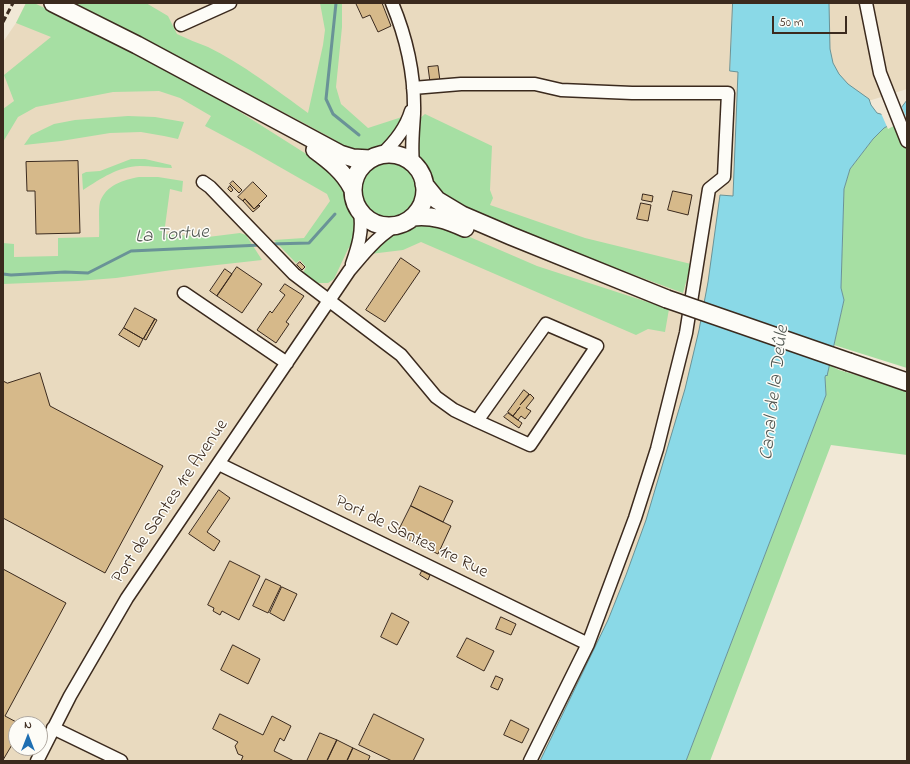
<!DOCTYPE html>
<meta charset="utf-8">
<style>
body{margin:0}
#map{position:relative;width:910px;height:764px;overflow:hidden;background:#f1e8d6;font-family:"Indie Flower",sans-serif}
canvas{display:block}
.frame{position:absolute;inset:0;border:4px solid #3b2a1e;pointer-events:none}
.north{position:absolute;left:8px;top:716px;width:40px;height:40px;box-sizing:border-box;background:#fdfcf7;border:1px solid #afa8a0;border-radius:50%;rotate:0deg;font-size:11px;font-weight:700;line-height:16px;text-align:center;color:#3b2a1e}
.north::after{content:'';display:block;margin:auto;width:14px;height:18px;background:#1f6fb2;clip-path:polygon(50% 0,100% 100%,50% 72%,0 100%)}
.scale{position:absolute;left:772px;top:16px;width:75px;height:18px;box-sizing:border-box;border:2px solid #3b2a1e;border-top:0;padding-left:5px;font-size:12px;line-height:14px;white-space:nowrap;color:#3b2a1e;-webkit-text-stroke:3px #fdfcf7;paint-order:stroke}
</style>
<div id="map">
<canvas width="910" height="764"></canvas>
<div class="frame"></div>
<div class="north">N</div>
<div class="scale">50 m</div>
</div>
<script>
const context = document.querySelector('canvas').getContext('2d');
context.lineJoin = 'round';
function fill(path, color) { context.fillStyle = color; context.fill(path, 'evenodd'); }
function trace(path, color, width, dash) { context.strokeStyle = color; context.lineWidth = width; context.lineCap = dash ? 'butt' : 'round'; context.setLineDash(dash || []); context.stroke(path); }
function label(font, color, halo, rows, align = 'center') {
  context.font = font + ' "Indie Flower",sans-serif'; context.lineWidth = 3; context.setLineDash([]); context.textBaseline = 'middle'; context.strokeStyle = halo; context.fillStyle = color; for (const [text, x, y, turn = 0] of rows) {
    context.save(); context.translate(x, y); context.rotate((+turn || 0) * Math.PI / 180); context.textAlign = isNaN(turn) ? turn : align; if (halo) context.strokeText(text, 0, 0); context.fillText(text, 0, 0); context.restore();
  }
}
const built = new Path2D(`
 M26 3H907V89L833 112 702 330 631 607 566 761H3V42L16 23ZM16 724H40V748H16Z`);
const green = new Path2D(`
 M26 3H34L77 23 144 57 210 93 330 169 346 192 349 206 355 218V239L348 249 334 279 328 283H318L312 281 303 273 306 267 300 260 296 263 274 240 304 238 330 201 327 194 250 150 205 126 211 116 180 98 159 91 113 92 36 107 18 117 3 142V109L14 101 4 75 51 37 16 23Z
 M72 3H146L168 16 177 34C187 39 198 43 208 47 241 63 278 91 308 113L323 45 325 30 320 3H342V27L336 87 341 104 368 128 402 117 387 142 375 151 362 153 339 147 335 140 300 121Z
 M425 114 492 146 490 190 493 198 490 205 585 238 691 264 683 293 569 251 473 211 454 206 430 184 426 168 416 152 419 119Z
 M128 116 155 117 184 122 178 139 164 136 141 132 110 133 61 141 24 145 31 135 54 124 75 120Z
 M907 116V368L834 345 844 300 841 288 844 189 850 169 873 139 884 128Z
 M131 159H145L171 165 172 168C162 168 151 166 140 166 117 167 102 178 83 190L82 174 86 172 100 171Z
 M359 191a30 30 0 1 1 60 0a30 30 0 1 1-60 0Z
 M139 177H158L183 181 182 192 170 189 164 234 208 237 240 233 246 235 262 260 172 270 116 278 78 281 3 284V243L14 244V257L58 256V238L99 237C100 228 98 210 100 202 106 185 123 180 139 177Z
 M426 221 442 225 537 266 669 309 665 332 648 329 636 335 421 242 403 250 370 254 390 233Z
 M829 365 839 370 907 390V455L831 445 710 761H686L826 395 825 377 826 375H827Z`);
const water = new Path2D(`
 M733 3H829L830 49 833 63 839 74 848 84 869 99 871 105 877 113 884 115 901 108 907 100V116L884 128 873 139 850 169 844 189 841 288 844 300 827 376 826 375 825 377 826 395 686 761H540L608 620 626 575 646 520 685 389 699 330 708 282 720 195 733 196 738 72 730 71Z`);
const pier = new Path2D(`
 M901 105 907 119 888 129 880 111 884 113 892 112Z`);
const stream = new Path2D(`
 M336 3 326 99 333 114 359 135
 M271 244 309 243 335 214
 M3 274 11 275 65 272 88 273 131 251 261 245`);
const building = new Path2D(`
 M356 3H382L391 26 378 32 370 15 363 18Z
 M438 66 440 81 430 82 428 67Z
 M78 161 80 233 36 234 35 191H27L26 162Z
 M233 181 242 190 239 193 230 184Z
 M253 182 267 196 254 209 245 199 243 201 238 197Z
 M230 186 233 190 231 192 228 189Z
 M673 191 692 195 688 215 668 210Z
 M643 194 653 196 652 202 642 200Z
 M245 199 254 209 259 205 260 206 253 212 243 201Z
 M641 203 651 205 648 221 637 219Z
 M401 258 420 271 385 322 366 310Z
 M300 262 305 267 302 270 297 265Z
 M237 267 262 284 242 313 217 296Z
 M225 269 232 274 217 296 210 291Z
 M285 284 304 296 286 322 289 324 276 343 257 330 270 311 272 313 285 295 280 291Z
 M135 308 155 319 143 339 124 328Z
 M155 319 157 320 146 340 144 339Z
 M124 328 143 339 139 347 119 335Z
 M40 373 50 406 163 466 105 573 3 518V381L7 383Z
 M524 390 529 394 520 405 530 394 534 398 526 408 531 411 525 419 521 416 518 420 513 416 520 407 513 416 508 412Z
 M508 413 522 423 519 428 504 417Z
 M420 486 453 501 443 522 411 506Z
 M219 490 230 498 207 532 220 541 214 551 189 534Z
 M411 506 451 526 438 554 397 534Z
 M230 561 260 576 239 620 222 611 220 615 213 611 214 608 208 605Z
 M3 569 66 603 5 716 20 724H16V738L3 760Z
 M422 571 430 575 428 580 420 575Z
 M266 579 281 586 268 613 253 606Z
 M282 587 297 594 284 621 270 613Z
 M392 613 409 622 397 645 381 637Z
 M501 617 516 624 511 635 496 629Z
 M467 638 494 651 484 671 457 657Z
 M233 645 260 659 248 684 221 670Z
 M496 676 503 679 498 690 491 687Z
 M220 714 263 735 272 716 291 726 284 741 280 738 274 751 294 761H241L243 756 238 754 235 746 238 742 213 729Z
 M374 714 424 739 413 761H392L359 745Z
 M511 720 529 729 522 743 504 735Z
 M320 733 337 740 327 761H307Z
 M337 740 353 748 347 761H327Z
 M353 748 370 756 368 761H347Z`);
const street = new Path2D(`
 M392 3C407 39 415 75 414 114 413 131 411 147 413 164
 M866 3 880 73 907 141
 M181 25 230 3
 M413 88 461 84H535L561 90 632 93H728L724 177 709 189 686 333 657 449 635 518 588 644 530 761
 M381 155C394 143 406 128 411 111
 M203 182 210 187 294 274 401 355 436 397 454 410 477 421
 M352 264C358 247 363 231 360 213
 M184 293 287 363
 M546 324 597 346 530 445 477 421Z
 M219 464 588 644
 M53 728 121 761
 M37 761 70 696 127 598 349 271C363 254 376 238 395 226`);
const secondary = new Path2D(`
 M53 3 137 45 340 154 353 158 370 159
 M315 150C330 161 344 172 352 188
 M353 190a36 36 0 1 1 72 0a36 36 0 1 1-72 0Z
 M424 184 437 200 462 215 511 236 667 299
 M413 217C433 215 447 220 465 228
 M849 362 907 382`);
const rail = new Path2D(`
 M3 22 13 3`);
const secondaryBridge = new Path2D(`
 M667 299 849 362`);
const streetNames = [
 ["Port de Santes 1re Avenue",171,502,-56],
 ["Port de Santes 1re Rue",411,538,26]
];
const waterNames = [
 ["La Tortue",172,236,-4],
 ["Canal de la Deûle",776,393,-83]
];
fill(built, '#e9dabf');
fill(green, '#a6dfa3');
fill(water, '#8ad9e7');
trace(water, '#6a9397', 1);
fill(pier, '#f1e8d6');
trace(stream, '#6a9397', 3);
fill(building, '#d6b98a');
trace(building, '#3b2a1e', 1);
trace(street, '#3b2a1e', 15);
trace(secondary, '#3b2a1e', 20);
trace(street, '#fdfcf7', 12);
trace(secondary, '#fdfcf7', 17);
trace(rail, '#3b2a1e', 3, [6, 3]);
trace(secondaryBridge, '#3b2a1e', 20, []);
trace(secondaryBridge, '#fdfcf7', 17);
label('18px', '#3b2a1e', '#fdfcf7', streetNames);
label('italic 19px', '#4f5650', '#fdfcf7', waterNames);
</script>
